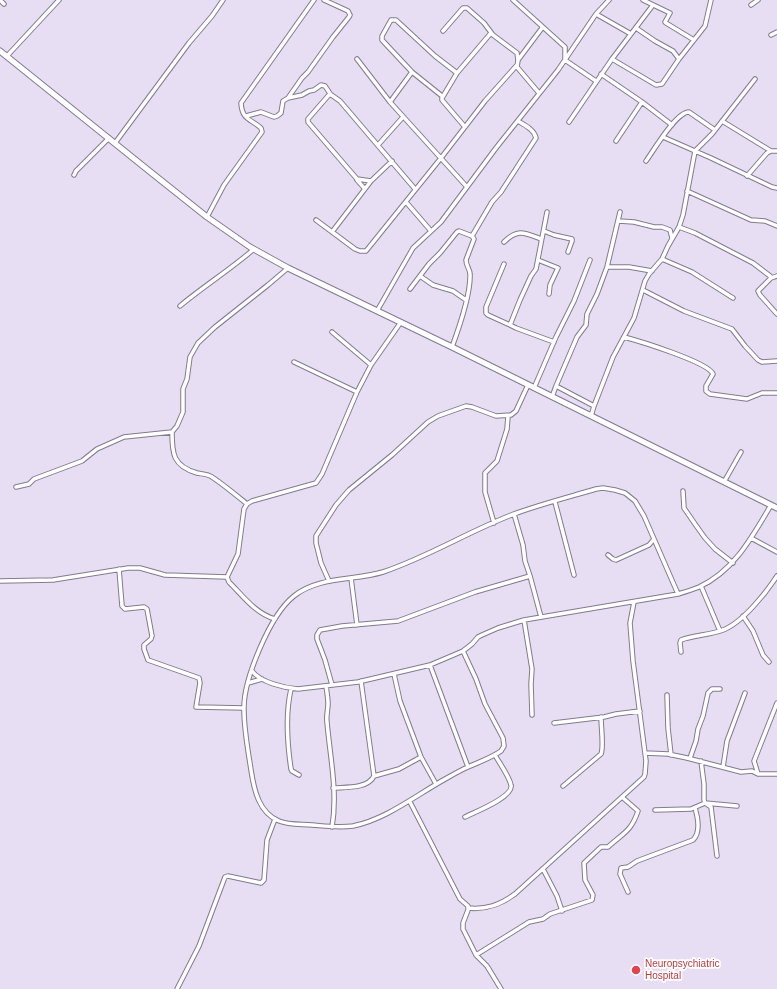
<!DOCTYPE html>
<style>
body{margin:0}
canvas{display:block;background:#e7def4}
</style>
<canvas width="777" height="989"></canvas>
<script>
const context = document.querySelector('canvas').getContext('2d');
context.lineJoin = 'round';
function trace(path, color, width, dash) { context.strokeStyle = color; context.lineWidth = width; context.lineCap = dash ? 'butt' : 'round'; context.setLineDash(dash || []); context.stroke(path); }
function label(font, color, halo, rows, align = 'center') {
  context.font = font + ' Helvetica,sans-serif'; context.lineWidth = 3.5; context.setLineDash([]); context.textBaseline = 'middle'; context.strokeStyle = halo; context.fillStyle = color; for (const [text, x, y, turn = 0] of rows) {
    context.save(); context.translate(x, y); context.rotate((+turn || 0) * Math.PI / 180); context.textAlign = isNaN(turn) ? turn : align; if (halo) context.strokeText(text, 0, 0); context.fillText(text, 0, 0); context.restore();
  }
}
const minor = new Path2D(`
 M0 0 4 4
 M513 0 565 47V60L596 81
 M643 0 670 13 665 22 666 23 694 40
 M751 5 758 0
 M596 14 631 34
 M636 28 655 41 673 51 679 59
 M443 31 463 8H467L484 23 493 35 517 53 518 60 517 67 539 93
 M771 35 777 32
 M7 56 59 0
 M357 59 390 102 467 187
 M612 59 656 85 662 84 679 59 705 26 711 0
 M518 60 542 28
 M601 74 642 102 672 125
 M442 96 412 72 382 40V36L391 20H396L435 56 457 73
 M288 98 302 78 308 72 333 37 349 17 350 15 348 11 324 0
 M390 102 412 72
 M246 116 261 112 274 117 277 116 281 113 283 101 288 98 302 95 309 91 314 90 321 85 325 86 331 95
 M722 121 771 151
 M569 122 612 59 653 5
 M465 127 442 100V98L457 73 491 33
 M663 137 711 158 772 187 777 188
 M616 141 642 102
 M115 143 189 43 212 16 223 0
 M378 145 403 117
 M392 161 371 181 357 179 308 122V119L328 96 330 94 340 101 415 189
 M646 161C654 150 676 112 689 112L715 130
 M74 175 76 171 109 138
 M747 176 767 153 771 151H777
 M357 180 365 189
 M687 191 751 220 765 221 777 226
 M406 202 431 231
 M547 212 536 269 531 276 520 300 510 325 516 328 554 342
 M207 217 224 185 262 132 261 128C251 119 242 120 241 103L314 0
 M316 220 355 249 360 251H366L441 158 485 101 517 65
 M619 221 634 222 654 227H662L670 230 672 238
 M679 227 695 233 753 263 770 276 771 278
 M544 231 554 235 572 239V241L568 252
 M332 232 371 181
 M504 242C518 228 525 233 541 239
 M662 259 692 272 733 298
 M538 260 558 268 550 285 549 294
 M504 264 486 307V313L488 315 510 325
 M607 267H629L652 271
 M420 276 433 285 453 291 466 300
 M777 276 771 278 758 291 760 295 777 314
 M410 289 429 264 440 253 457 232 459 231 472 236
 M643 290 684 311 732 329 745 346 758 360 762 362 777 361
 M180 306C204 286 231 269 254 249
 M377 311 413 248 441 222 496 148 558 70 596 14 609 0
 M332 332 371 365
 M624 337C639 341 708 362 713 374L706 386V391L710 394 747 399 762 393H777
 M452 347C459 328 471 294 470 274 470 269 466 266 466 260L474 239 472 236 492 202 501 192 536 138C534 129 524 125 518 121
 M294 362 357 392
 M556 386 594 406
 M534 388 556 337 574 301 590 260
 M552 397 556 386 577 337 586 325 587 314 597 294 607 267 620 212
 M591 416 594 406 613 357 634 318 645 281 649 274 662 259 668 246 679 227 683 215 695 151 712 134 755 79
 M172 432C172 454 173 466 197 473 202 474 208 474 212 477 224 485 236 495 247 504
 M724 482 741 452
 M16 487 29 484 34 479 82 461 97 449 124 437 172 432 177 426 183 412V389L187 379 190 357 198 343 215 327 268 285 288 268
 M683 491 684 508 695 524 705 538 715 549 733 563
 M555 502 574 575
 M514 514 523 545 525 561 530 576 541 617
 M494 523 485 492V473L497 461 507 429 508 416
 M751 538 777 552
 M608 555 613 559 616 560 649 545 654 539
 M119 569 122 606 125 609 144 607 147 609 152 636 151 639 144 645V649L148 660 199 678 200 683 196 707 244 708
 M351 578 357 625
 M0 581 53 580 128 568H140L165 575 227 577
 M329 581 321 563 316 543V536L336 505 349 490 392 455 428 422 438 416 466 406 472 407 496 416 511 415 516 411 528 385
 M701 586 720 631
 M743 616 753 631 763 655 769 662
 M275 619C256 614 243 596 229 582L227 577 238 554 244 509 247 504 252 501 316 483 322 474 357 392 371 365 401 322
 M524 620 532 669 531 684 532 715
 M463 651 476 679 485 704 503 738 504 746 501 751C491 758 479 762 468 767 461 770 454 774 447 778 416 795 387 819 353 826 339 828 325 826 312 825 301 824 289 825 279 821 259 813 254 790 251 770 248 750 244 730 244 710 243 680 270 615 294 596 319 576 354 581 383 572 428 557 469 531 514 514 541 504 569 497 596 489L603 488 615 490 625 493 635 501 644 516 678 594
 M681 652 680 643 681 640C695 635 710 635 723 630 742 623 766 593 777 576
 M430 665 468 767
 M252 671C260 682 284 688 298 689L358 682 430 665 463 651 472 644 478 637 482 635 498 628 524 620 678 594C685 592 692 590 699 587 734 571 752 537 771 505
 M394 674 400 701 421 757 436 784
 M248 683 262 679
 M332 685 325 660 317 639V635L320 630 342 626 398 621 475 592 530 576
 M326 686C327 692 328 698 328 704 328 710 326 716 327 722 330 757 338 792 332 827
 M291 689C285 715 287 742 291 769L292 771 299 775
 M667 695 668 728 671 755
 M554 723 604 717 616 714 640 711
 M645 753 668 754 687 758 741 772 752 771 758 774H777
 M690 758 696 741 698 729 703 716 708 693 712 689H720
 M701 761 704 784V800L705 803 711 807 717 856
 M723 767 727 741 745 693
 M758 774 754 761 777 703
 M374 776 399 769 421 757
 M563 786 601 754C604 747 601 727 601 717
 M333 788C345 787 368 789 374 776L361 681
 M410 802 460 899 468 906V910L463 923V929L476 955 487 966 501 989
 M655 810 691 809 705 803 737 806
 M465 817C475 812 514 797 511 785 509 776 500 764 495 755
 M543 869 557 896 562 911
 M628 892 620 874 621 868 628 867 637 861 693 840C701 832 698 818 695 808
 M468 908C486 910 500 905 515 894L644 777 645 774 646 761 633 661 630 623 634 602
 M476 955 529 922 543 919 550 914 592 900 593 895 585 880 584 863 601 847H608C623 833 631 832 638 811L622 797
 M177 989 199 946 225 877 228 876 261 883 264 880 267 840 275 819`);
const secondary = new Path2D(`
 M0 51 153 174 207 217 250 247 288 268 452 347 777 508`);
const markers = [
 [636,970,5,"#e0444e"]
];
const healthNames = [
 ["Neuropsychiatric",645,964],
 ["Hospital",645,976]
];
trace(minor, '#837a8f', 5.5);
trace(secondary, '#837a8f', 7);
trace(minor, '#fff', 3.5);
trace(secondary, '#fff', 5);
for (const [x, y, r, color] of markers) { const dot = new Path2D(); dot.arc(x, y, r, 0, 2 * Math.PI); context.fillStyle = color; context.fill(dot); trace(dot, '#fff', 1.5); }
label('10px', '#be3a42', '#fff', healthNames, 'left');
</script>
